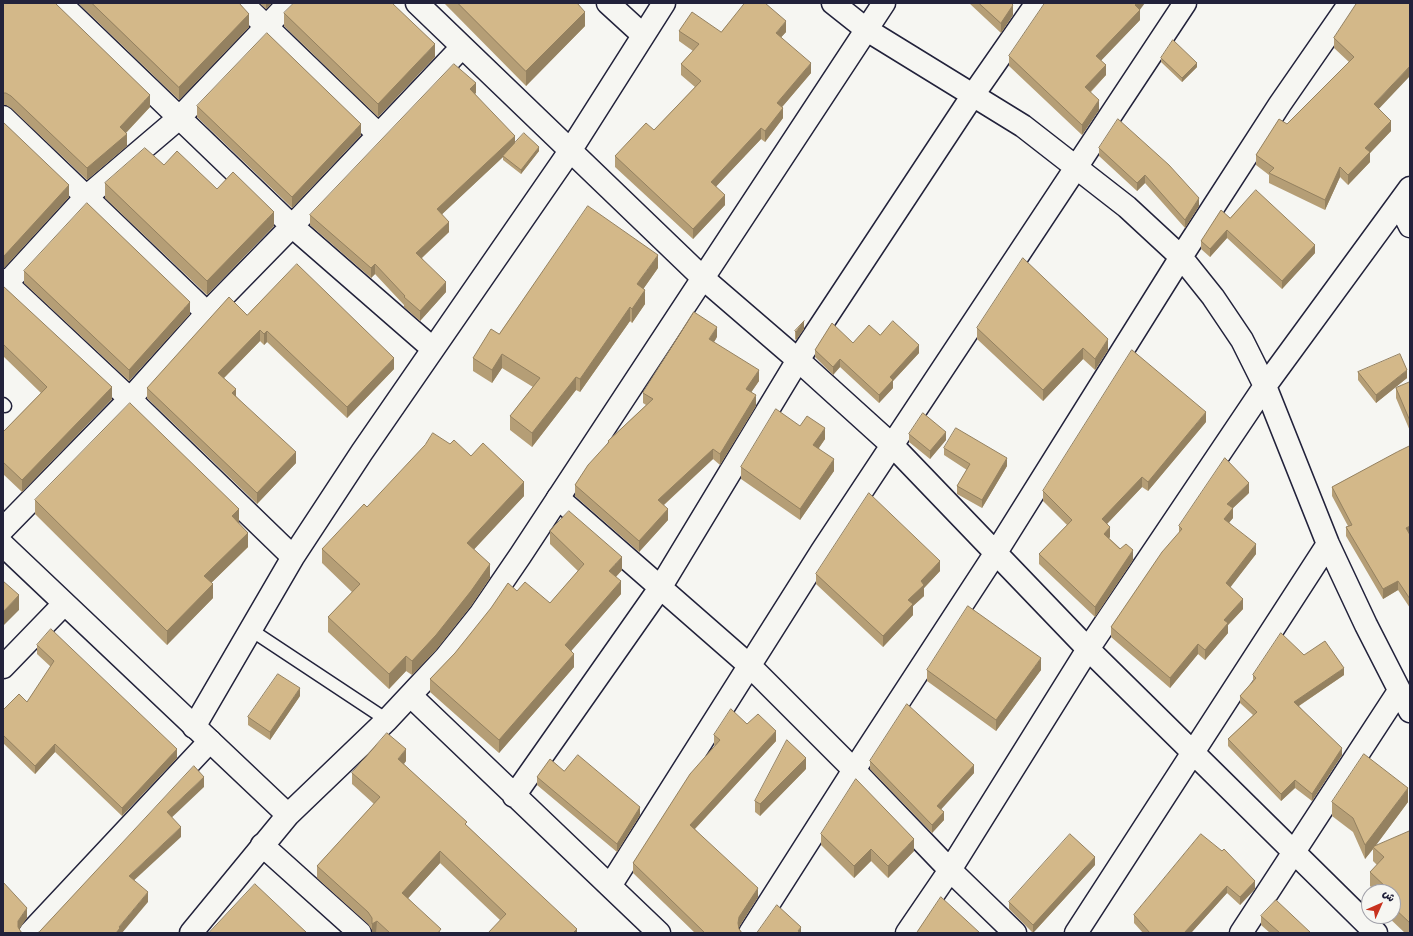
<!DOCTYPE html>
<meta charset="utf-8">
<style>
body{margin:0}
#map{position:relative;width:1413px;height:936px;overflow:hidden;background:#f6f6f2;font-family:"Shantell Sans","Playpen Sans Arabic",sans-serif}
canvas{display:block}
.frame{position:absolute;inset:0;border:4px solid #22223b;pointer-events:none}
.north{position:absolute;left:1361px;top:884px;width:40px;height:40px;box-sizing:border-box;background:#f6f6f2;border:1px solid #a1a1a9;border-radius:50%;rotate:45deg;font-size:11px;font-weight:700;line-height:16px;text-align:center;color:#22223b}
.north::after{content:'';display:block;margin:auto;width:14px;height:18px;background:#c8321e;clip-path:polygon(50% 0,100% 100%,50% 72%,0 100%)}
</style>
<div id="map">
<canvas width="1413" height="936"></canvas>
<div class="frame"></div>
<div class="north">ش</div>
</div>
<script>
const context = document.querySelector('canvas').getContext('2d');
context.lineJoin = 'round';
function trace(path, color, width, dash) { context.strokeStyle = color; context.lineWidth = width; context.lineCap = dash ? 'butt' : 'round'; context.setLineDash(dash || []); context.stroke(path); }
function fill(path, color) { context.fillStyle = color; context.fill(path, 'evenodd'); }
const lane = new Path2D(`
 M3 404 5 406
 M251 630 387 720`);
const street = new Path2D(`
 M60 3 292 226 432 348
 M242 3 379 135
 M417 3 704 279 798 360 893 446 1088 649 1376 933
 M608 3 643 35
 M833 3 867 30 1023 126 1127 207 1181 257 1213 297 1242 340 1265 386 1328 544 1366 625 1410 711
 M3 117 207 313
 M1399 204 1410 226
 M3 280 130 399 293 557
 M6 284 85 198 179 118 289 3
 M558 498 750 666 854 770 950 870 1015 933
 M3 529 130 399 207 313 292 226 462 47
 M3 667 64 604
 M411 696 659 933
 M194 727 293 557 362 452 570 151 664 3
 M514 796 660 588 798 360 973 95 1037 3
 M262 845 360 933
 M610 886 822 551 1185 3
 M30 933 210 741
 M750 933 854 770 995 554 1181 257 1280 104 1350 3
 M907 933 950 870 1088 649 1265 386 1410 188
 M1076 933 1328 544
 M1241 933 1399 691`);
const secondary = new Path2D(`
 M3 545 288 815
 M191 933 288 815 387 720 445 658 481 613 520 556 884 3`);
const wall = new Path2D(`
 M3 3 150 107 126 133 127 146 87 180 11 108 6 105H3Z
 M78 3H239L249 27 179 100Z
 M259 3H272L266 9Z
 M444 3H577L585 26 526 86Z
 M969 3H1011L1013 15 1001 33Z
 M1357 3 1379 109 1391 131 1370 153V162L1348 185 1340 177 1325 210 1269 183V175L1256 165V155L1349 62 1334 48V38Z
 M1140 9V20L1101 60 1106 75 1091 92 1099 110 1082 135 1009 66V56Z
 M284 13 435 57 378 117 284 26Z
 M679 31 721 32H786L781 37 811 73 782 107 783 118 765 142 761 139 716 186 725 205 693 239 615 167V156L654 130 695 87 681 75V64L693 51 679 41Z
 M1161 58 1197 67 1182 82 1161 62Z
 M476 93 475 94 515 143 539 151 521 174 503 160V157L442 214 449 232 422 258 446 292 420 321 404 307V305L375 274 371 278 310 225V215Z
 M197 106 361 135 292 208 197 117Z
 M3 122 69 197 4 268H3Z
 M1099 148 1199 206 1185 228 1145 183 1137 191 1099 156Z
 M164 165 217 189 274 226 207 295 105 198V183Z
 M1230 218 1315 253 1282 289 1227 238 1210 257 1201 249V241Z
 M658 268 643 289 645 304 632 323 630 321 580 392 576 390 532 447 510 430V416L533 387 502 368 492 383 473 371V358L499 334Z
 M24 271 190 314 129 381 24 283Z
 M3 286 112 399 22 492 3 474V432L41 393 3 356Z
 M247 315 394 369 347 418 267 342 264 345 260 341 224 378 236 396 296 463 257 504 147 398V388Z
 M977 328 1108 350 1095 370 1083 359 1043 401 977 339Z
 M804 329 796 340 795 339V331Z
 M880 335 919 353 893 381V388L879 403 840 367 833 375 815 357V350L853 343Z
 M717 337 714 342 759 381 751 392 756 406 720 465 713 459 664 505 668 520 639 552 575 496V485L608 444V441L646 405 643 403V393Z
 M1358 372 1407 378 1376 403 1358 380Z
 M1410 382V431L1396 398V388Z
 M1206 422 1148 491 1142 487 1107 524 1110 537 1109 538 1133 560 1095 617 1039 564V554L1067 525 1043 501V491Z
 M800 426 825 439 819 448 834 471 800 520 741 479V467Z
 M909 434 946 440 930 459 909 442Z
 M450 444 471 456 524 496 474 549 490 578 471 606 436 650 412 675 406 671 389 689 328 632V617L352 592 322 563V549L367 507Z
 M1410 446V608L1398 590 1383 599 1346 536V527L1348 526 1332 496V487Z
 M944 448 1007 466 982 508 957 494V486L967 470 944 455Z
 M1249 493 1233 508V518L1229 522 1256 554 1230 587 1243 609 1228 625V633L1205 660 1198 654 1170 688 1111 637V627L1179 533V526Z
 M35 500 239 523 248 547 211 583 213 598 167 645 35 514Z
 M550 531 622 570 616 577 621 594 571 651 574 667 499 753 430 692V679L517 591 550 603 578 571 550 544Z
 M940 571 924 588V596L913 606V615L883 647 816 584V574Z
 M37 645 177 758 122 816 55 752 35 774 3 743V710L27 702 51 667 37 654Z
 M1304 655 1344 675 1299 706 1342 755 1312 801 1295 788 1281 801 1228 746V739L1253 715 1240 703V696L1253 681V675Z
 M927 670H1041L996 731 927 681Z
 M300 696 270 740 248 725V717Z
 M747 724 776 741 695 829 758 897 739 927V929L742 933H695L633 873V863L715 746 714 745V735Z
 M406 761 404 764 577 933 500 920 440 863 408 898 441 933H372V930L368 924 317 878V866L374 804 352 784V773Z
 M870 761 974 773 940 809 944 820 932 833 870 769Z
 M806 769 760 816 755 812V801Z
 M537 777 640 815 617 852 537 785Z
 M1332 802H1408L1375 846 1410 831V933H1405L1387 916H1393V892H1376L1370 886V872L1377 865 1373 861V849L1365 859 1353 832 1332 816Z
 M821 834 914 851 888 878 871 861 854 878 821 845Z
 M1201 834 1255 889 1240 905 1227 893 1191 933H1143L1134 923V915Z
 M1095 865 1033 933 1009 909V902Z
 M1261 916 1311 933H1270L1261 925Z`);
const shadedWall = new Path2D(`
 M266 3H272L266 9Z
 M1137 3H1145L1139 11 1140 10V20L1096 66V56Z
 M1013 5V15L1001 33V23Z
 M585 12V26L526 86V71Z
 M249 14V27L179 100V87Z
 M786 21V32L776 43V33Z
 M435 44V57L378 117V104Z
 M811 63V73L777 113V103Z
 M1197 63V67L1182 82V78Z
 M1106 65V75L1085 97V87Z
 M1410 66V76L1374 114V104Z
 M476 83V93L470 99V89Z
 M150 95V107L120 139V127Z
 M1099 100V110L1082 135V125Z
 M783 108V118L765 142V131Z
 M1391 121V131L1370 153V162L1348 185V175L1365 148Z
 M361 124V135L292 208V197Z
 M761 128V139L711 192V182Z
 M127 134V146L87 180V168Z
 M515 136V146L503 156V157L437 219V209Z
 M539 147V151L521 174V170Z
 M1340 167V177L1325 210V200Z
 M1145 175V183L1137 191V183Z
 M69 185V197L4 268V256Z
 M725 195V205L693 239V229Z
 M1199 198V206L1185 228V220Z
 M274 212V226L207 295V281Z
 M449 222V232L416 263V253Z
 M1227 230V238L1210 257V249Z
 M1315 245V253L1282 289V281Z
 M658 255V268L637 298V284Z
 M375 264V274L371 278V268Z
 M446 282V292L420 321V311Z
 M645 290V304L632 323V309Z
 M190 302V314L129 381V370Z
 M630 307V321L580 392V379Z
 M804 321V329L796 340V332Z
 M717 327V337L709 350V339Z
 M260 330V341L218 384V373Z
 M267 331V342L264 345V334Z
 M1108 339V350L1095 370V359Z
 M919 345V353L893 381V388L879 403V395L890 377Z
 M1083 348V359L1043 401V390Z
 M502 354V368L492 383V370Z
 M394 358V369L347 418V407Z
 M840 359V367L833 375V367Z
 M759 370V381L746 400V389Z
 M1407 370V378L1376 403V395Z
 M576 377V390L532 447V433Z
 M112 387V399L22 492V480Z
 M236 389V400L232 393Z
 M756 395V406L720 465V454Z
 M1206 412V422L1148 491V482Z
 M825 428V439L813 456V445Z
 M946 432V440L930 459V451Z
 M713 449V459L658 510V500Z
 M296 452V463L257 504V493Z
 M1007 458V466L982 508V500Z
 M834 459V471L800 520V509Z
 M1142 477V487L1102 529V519Z
 M524 482V496L467 557V543Z
 M1249 483V493L1233 508V518L1224 529V519L1227 504Z
 M239 509V523L232 530V516Z
 M668 509V520L639 552V541Z
 M1410 526V536L1406 528Z
 M1110 527V537L1104 544V534Z
 M248 533V547L204 590V576Z
 M1256 544V554L1226 593V583Z
 M1133 550V560L1095 617V607Z
 M622 557V570L609 584V571Z
 M940 561V571L924 588V596L913 606V615L883 647V636L921 581Z
 M490 564V578L471 606 436 650 412 675V661Z
 M621 581V594L565 658V645Z
 M1398 581V590L1383 599V589Z
 M213 584V598L167 645V631Z
 M19 595V610L3 626V612Z
 M1243 599V609L1228 625V633L1205 660V650L1224 620Z
 M1198 644V654L1170 688V678Z
 M574 654V667L499 753V740Z
 M406 656V671L389 689V674Z
 M1041 658V670L996 731V720Z
 M1344 668V675L1294 709V702Z
 M300 688V696L270 740V732Z
 M776 731V741L690 834V825Z
 M55 744V752L35 774V766Z
 M1342 748V755L1312 801V794Z
 M177 749V758L122 816V808Z
 M406 749V761L398 771V759Z
 M806 758V769L760 816V804Z
 M974 765V773L937 814V806Z
 M204 777V787L167 822V812Z
 M1295 780V788L1281 801V794Z
 M1408 788V802L1374 848 1373 847V849L1365 859V845Z
 M640 807V815L617 852V844Z
 M944 812V820L932 833V825Z
 M181 827V837L129 885V876Z
 M914 839V851L888 878V866Z
 M871 849V861L854 878V866Z
 M440 851V863L402 905V893Z
 M1095 857V865L1033 933V925Z
 M1255 881V889L1240 905V897Z
 M1227 886V893L1191 933H1184Z
 M758 888V897L739 927 738 932V923L739 917Z
 M148 892V902L122 933H116L119 927Z
 M27 908V918L18 931V921Z
 M377 921 376 933H372V924Z
 M801 927V933L798 931Z
 M577 929V933H573Z`);
const building = new Path2D(`
 M3 3H55L150 95 120 127 127 134 87 168 11 96 6 93H3Z
 M92 3H239L249 14 179 87Z
 M294 3H392L435 44 378 104 284 13Z
 M458 3H577L585 12 526 71Z
 M745 3H765L786 21 776 33 811 63 777 103 783 108 765 131 761 128 711 182 725 195 693 229 615 156 646 123 654 130 701 81 681 64 699 44 679 31 692 12 721 32Z
 M979 3H1011L1013 5 1001 23Z
 M1045 3H1137L1135 5 1140 10 1096 56 1106 65 1085 87 1099 100 1082 125 1009 56Z
 M1357 3H1410V66L1374 104 1391 121 1365 148 1370 152 1348 175 1340 167 1325 200 1269 173 1274 168 1256 155 1279 119 1287 124 1354 57 1334 38Z
 M267 33 361 124 292 197 197 106Z
 M1173 40 1197 63 1182 78 1161 58Z
 M454 64 476 83 470 89 515 136 437 209 449 222 416 253 446 282 420 311 404 297 405 296 375 264 371 268 310 215Z
 M1118 119 1169 165 1199 198 1185 220 1145 175 1137 183 1099 148Z
 M3 122 69 185 4 256H3Z
 M524 133 539 147 521 170 503 156Z
 M145 148 164 165 177 151 217 189 233 172 274 212 207 281 105 183Z
 M1256 190 1315 245 1282 281 1227 230 1210 249 1201 241 1221 210 1230 218Z
 M87 203 190 302 129 370 24 271Z
 M588 206 658 255 637 284 645 290 632 309 630 307 580 379 576 377 532 433 510 416 540 378 502 354 492 370 473 358 491 329 499 334Z
 M1023 258 1108 339 1095 359 1083 348 1043 390 977 328Z
 M297 264 394 358 347 407 267 331 264 334 260 330 218 373 236 389 232 393 296 452 257 493 147 388 229 297 247 315Z
 M3 286 112 387 22 480 3 462V432L47 387 3 344Z
 M694 312 717 327 709 339 759 370 746 389 756 395 720 454 713 449 658 500 668 509 639 541 575 485 588 465 609 442 608 441 653 399 643 393Z
 M804 321 796 332 795 331Z
 M893 321 919 345 890 377 893 380 879 395 840 359 833 367 815 350 832 323 853 343 869 325 880 335Z
 M1132 350 1206 412 1148 482 1142 477 1102 519 1110 527 1104 534 1120 549 1126 544 1133 550 1095 607 1039 554 1072 520 1043 491Z
 M1400 354 1407 370 1376 395 1358 372Z
 M1410 382V421L1396 388Z
 M130 403 239 509 232 516 248 533 204 576 213 584 167 631 35 500Z
 M776 409 800 426 807 416 825 428 813 445 834 459 800 509 741 467Z
 M923 413 946 432 930 451 909 434Z
 M956 428 1007 458 982 500 957 486 970 464 944 448Z
 M433 433 450 444 454 440 471 456 483 443 524 482 467 543 490 564 471 591 436 635 412 661 406 656 389 674 328 617 360 584 322 549 364 504 367 507 425 445Z
 M1410 446V526L1406 528 1410 535V599L1398 581 1383 589 1346 527 1352 525 1332 487 1397 452Z
 M1225 458 1249 483 1227 504 1233 508 1224 519 1256 544 1226 583 1243 599 1224 620 1228 623 1205 650 1198 644 1170 678 1111 627 1162 552 1182 529 1179 526Z
 M869 493 940 561 921 581 924 585 908 600 913 604 883 636 816 574Z
 M569 511 622 557 609 571 621 581 565 645 574 654 499 740 430 679 455 653 491 608 508 583 517 591 525 582 550 603 584 564 550 531Z
 M3 581 19 595 3 612Z
 M968 606 1041 658 996 720 927 670Z
 M51 629 177 749 122 808 55 744 35 766 3 735V710L19 694 27 702 54 661 37 645Z
 M1281 633 1304 655 1325 641 1344 668 1294 702 1342 748 1312 794 1295 780 1281 794 1228 739 1257 712 1240 696 1256 678 1253 675Z
 M278 674 300 688 270 732 248 717Z
 M907 704 974 765 937 806 944 812 932 825 870 761Z
 M731 709 747 724 758 714 776 731 690 825 758 888 739 917 738 923 739 929 742 933H705L633 863 690 774 720 740 714 735Z
 M387 733 406 749 398 759 467 822 465 824 577 929 573 933H488L506 914 440 851 402 893 441 929 438 933H390L377 921 372 924V918L368 912 317 866 380 797 352 773Z
 M787 740 806 758 760 804 755 801Z
 M1364 754 1408 788 1365 845 1353 818 1332 802Z
 M578 755 640 807 617 844 537 777 550 759 564 771Z
 M194 766 204 777 167 812 181 827 129 876 148 892 119 927 120 928 116 933H37L39 932Z
 M856 779 914 839 888 866 871 849 854 866 821 834Z
 M1410 831V923L1393 907V892H1385L1388 889 1370 872 1384 857 1373 847Z
 M1070 834 1095 857 1033 925 1009 902Z
 M1201 834 1222 851 1224 849 1255 881 1240 897 1227 886 1184 933H1150L1134 915Z
 M3 882 27 908 18 921V927L21 932 23 933H3Z
 M255 884 307 933H209Z
 M941 897 980 933H916L917 932Z
 M1276 900 1311 933H1280L1261 916Z
 M777 905 801 927 798 931 801 933H757Z`);
trace(lane, '#22223b', 15);
trace(street, '#22223b', 25);
trace(secondary, '#22223b', 25);
trace(lane, '#f6f6f2', 12);
trace(street, '#f6f6f2', 22);
trace(secondary, '#f6f6f2', 22);
fill(wall, '#b59e76');
fill(shadedWall, '#948160');
fill(building, '#d3b889');
trace(building, '#948160', 1);
</script>
